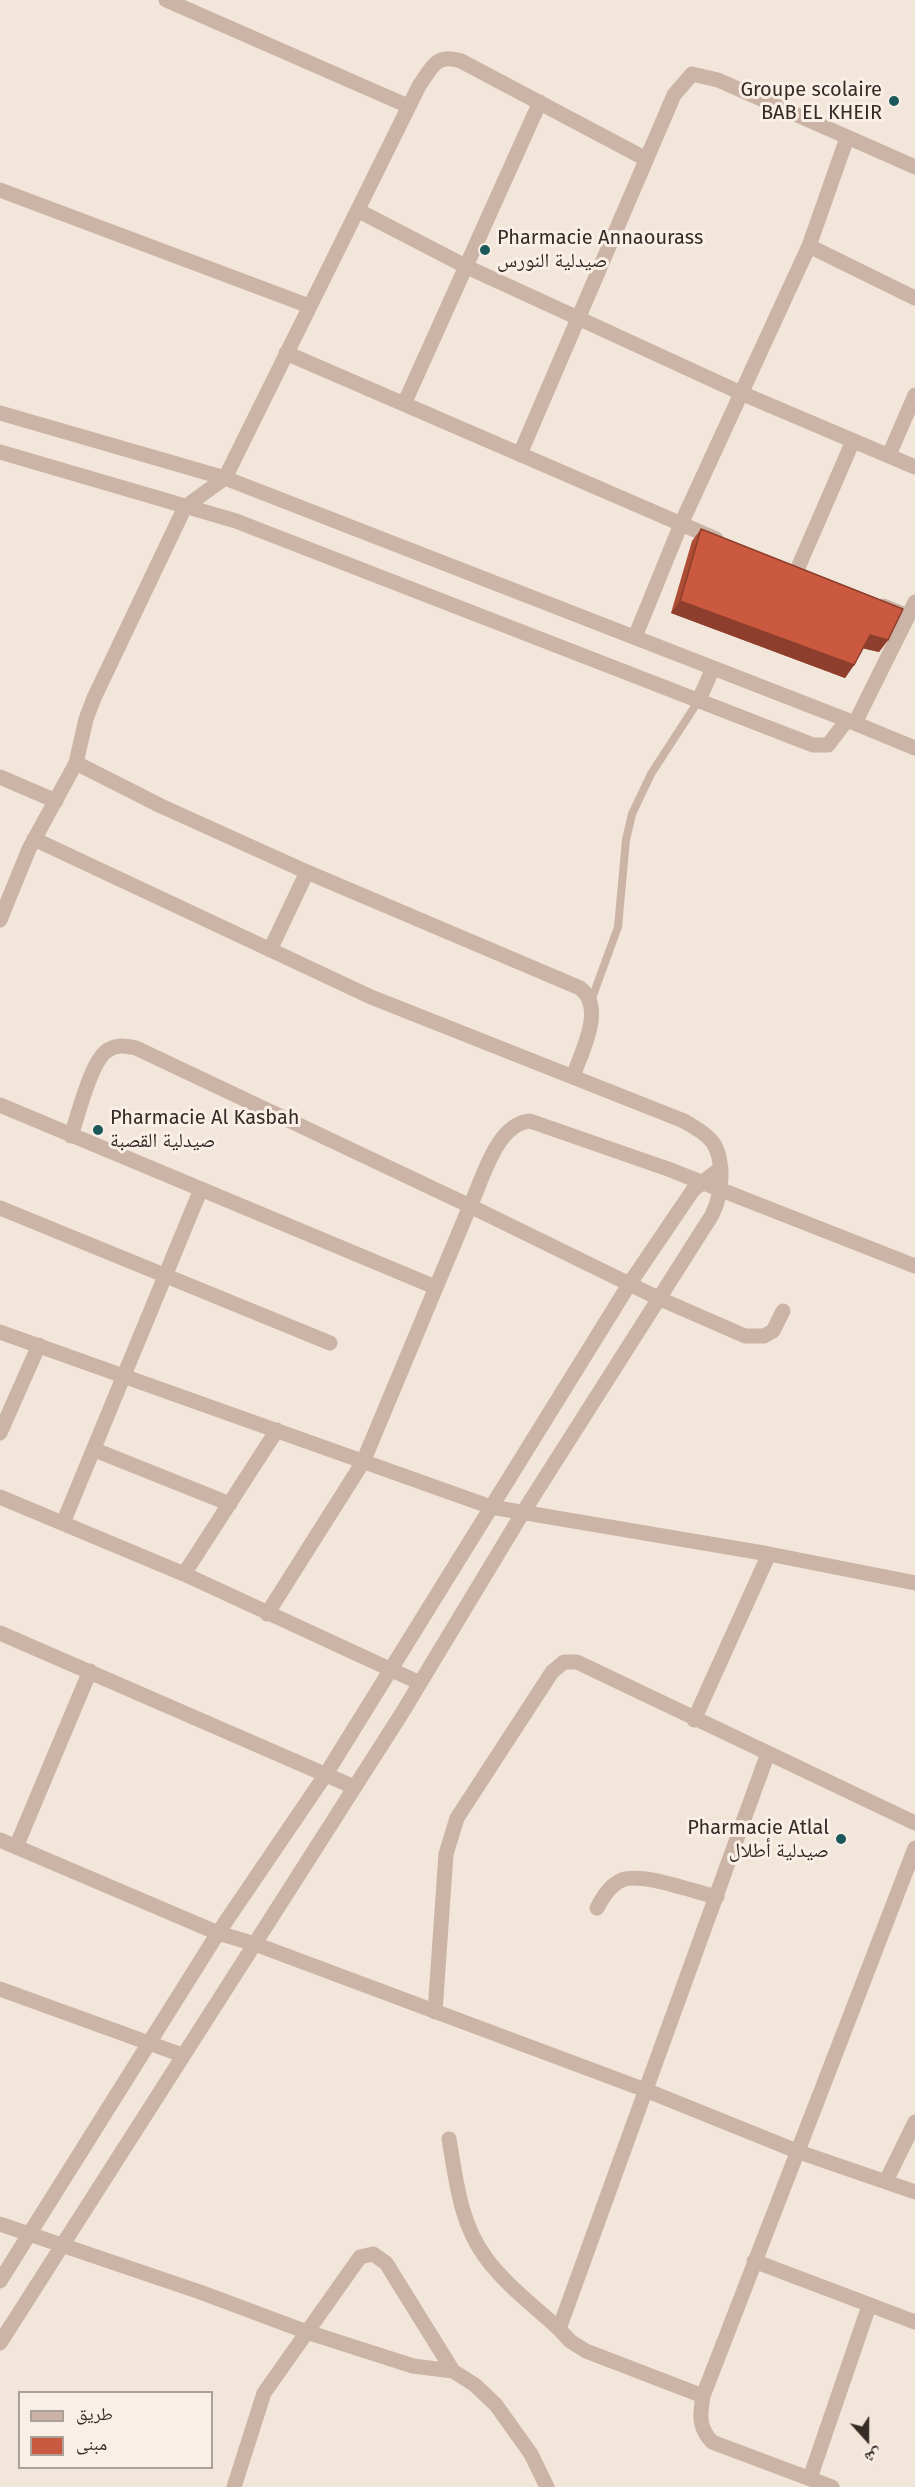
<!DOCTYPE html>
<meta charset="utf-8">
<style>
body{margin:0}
#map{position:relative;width:915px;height:2487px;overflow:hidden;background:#f2e5d9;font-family:"Fira Sans","Noto Naskh Arabic",sans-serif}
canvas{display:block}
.legend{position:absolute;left:18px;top:2391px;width:195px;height:78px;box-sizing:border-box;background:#faefe6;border:2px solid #aca19a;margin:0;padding:8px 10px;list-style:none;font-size:18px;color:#362b27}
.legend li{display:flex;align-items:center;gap:12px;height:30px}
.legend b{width:30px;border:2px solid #aca19a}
.north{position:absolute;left:837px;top:2409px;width:60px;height:60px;-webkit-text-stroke:4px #faefe6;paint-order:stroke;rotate:159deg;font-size:16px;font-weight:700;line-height:24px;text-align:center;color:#362b27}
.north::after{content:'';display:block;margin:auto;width:21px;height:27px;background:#362b27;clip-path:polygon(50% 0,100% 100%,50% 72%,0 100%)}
</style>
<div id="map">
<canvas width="915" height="2487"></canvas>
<ul class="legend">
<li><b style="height:8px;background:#cbb4a5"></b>طريق</li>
<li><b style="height:16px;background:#ca593f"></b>مبنى</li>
</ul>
<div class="north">ش</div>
</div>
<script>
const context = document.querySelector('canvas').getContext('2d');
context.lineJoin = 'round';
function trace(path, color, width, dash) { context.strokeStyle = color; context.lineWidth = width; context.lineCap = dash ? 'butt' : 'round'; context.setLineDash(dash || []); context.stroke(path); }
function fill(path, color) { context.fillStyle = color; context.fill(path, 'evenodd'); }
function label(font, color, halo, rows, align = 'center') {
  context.font = font + ' "Fira Sans","Noto Naskh Arabic",sans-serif'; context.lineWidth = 6; context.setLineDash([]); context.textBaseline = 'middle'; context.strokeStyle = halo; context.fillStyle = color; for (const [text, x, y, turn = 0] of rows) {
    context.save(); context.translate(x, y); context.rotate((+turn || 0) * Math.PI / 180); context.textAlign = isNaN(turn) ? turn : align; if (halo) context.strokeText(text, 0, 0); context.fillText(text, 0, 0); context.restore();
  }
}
const lane = new Path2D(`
 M591 1001 618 927 626 840 632 814 651 774 699 700`);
const street = new Path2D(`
 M166 0 408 106
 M0 190 309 306
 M359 211 467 267 741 393 915 467
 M809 246 847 138
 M286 353 716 539
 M404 404 540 102
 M0 413 225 478 847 720 915 748
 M0 452 236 521 813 745H828L847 720
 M520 454 674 95 692 74 718 80 915 167
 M889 455 915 395
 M797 570 853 441
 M883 606 908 616
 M635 637 681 524 809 246 915 298
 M699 700 713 668
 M855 723 915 602
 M0 777 56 801
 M0 920 29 849 76 763
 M270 950 307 872
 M573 1077C581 1052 606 1008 580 988L307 872 161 806 76 763 86 719 94 698 185 507 225 478 419 86C432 67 436 53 461 61L646 159
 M0 1105 435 1287
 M71 1136C78 1116 91 1060 108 1050 118 1044 126 1046 136 1048L470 1206C483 1179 496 1124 530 1121L668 1169 915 1266
 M0 1208 330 1343
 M0 1332 491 1507 769 1554 915 1583
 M0 1433 39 1345
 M95 1450 230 1504
 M0 1497 184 1574 420 1683
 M63 1523 201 1189
 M184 1574 277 1430
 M267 1614 363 1462 470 1206 658 1298 745 1336H764L773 1331 783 1311
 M0 1633 354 1787
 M694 1720 769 1554
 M0 1840 218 1933 255 1944 648 2091 799 2152 915 2192
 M16 1847 90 1671
 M597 1908C603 1897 610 1885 622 1880 642 1872 694 1892 717 1897
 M0 1989 182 2055
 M435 2012 446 1854 457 1818 552 1672 564 1662H577L915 1823
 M449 2139C456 2179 460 2224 486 2258 506 2285 534 2306 559 2329
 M886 2181 915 2122
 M0 2224 200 2292 307 2332 413 2366 453 2371 475 2385 496 2405 531 2454 547 2487
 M754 2261 915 2322
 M0 2281 218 1933 326 1774 630 1283 693 1190 721 1168
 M0 2343 402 1713 522 1514 712 1215C719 1201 721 1190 721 1175 720 1142 711 1137 684 1121L371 997 34 839
 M703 2396 586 2351 570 2341 559 2329 768 1753
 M810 2478 869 2306
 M234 2487 264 2393 360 2257 373 2254 386 2263 453 2371
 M832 2487 712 2442C698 2427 700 2415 703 2396 772 2213 845 2031 915 1848`);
const wall = new Path2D(`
 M701 529 888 640 879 652 863 648 854 665 845 678 671 613 692 541Z`);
const shadedWall = new Path2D(`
 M680 601 854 665 845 678 671 613Z
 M870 635 888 640 879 652 861 648Z`);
const building = new Path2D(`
 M701 529 903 609 888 640 870 635 854 665 680 601Z`);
const markers = [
 [894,101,6,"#1b5859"],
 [485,250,6,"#1b5859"],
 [98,1130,6,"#1b5859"],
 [841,1839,6,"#1b5859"]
];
const poiNames = [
 ["Groupe scolaire",882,90],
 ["BAB EL KHEIR",882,113],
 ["Pharmacie Annaourass",497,238,"left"],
 ["صيدلية النورس",497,261,"left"],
 ["Pharmacie Al Kasbah",110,1118,"left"],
 ["صيدلية القصبة",110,1141,"left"],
 ["Pharmacie Atlal",829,1828],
 ["صيدلية أطلال",829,1851]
];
trace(lane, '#cbb4a5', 8);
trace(street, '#cbb4a5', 15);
fill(wall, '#ae4d36');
fill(shadedWall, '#8d3e2c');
fill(building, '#ca593f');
trace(building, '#8d3e2c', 1.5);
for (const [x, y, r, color] of markers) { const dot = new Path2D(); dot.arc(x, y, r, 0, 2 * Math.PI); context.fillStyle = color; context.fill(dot); trace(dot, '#faefe6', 2); }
label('20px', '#362b27', '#faefe6', poiNames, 'right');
</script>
